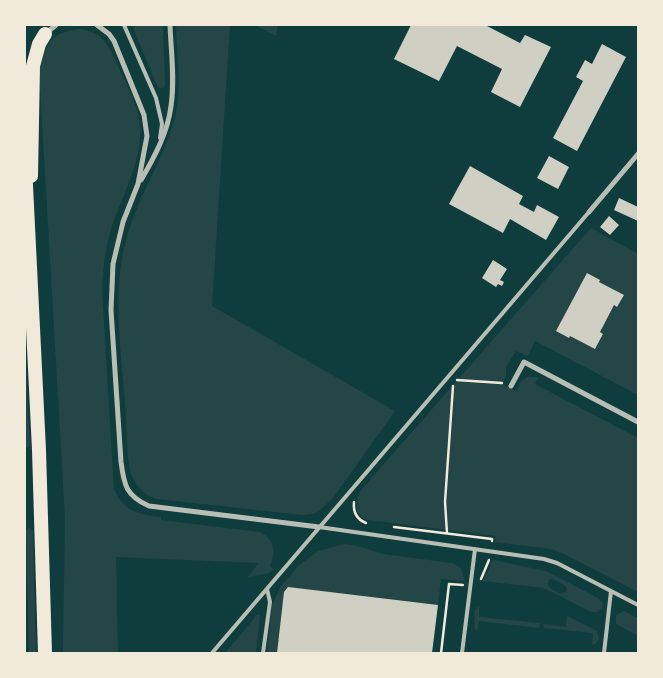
<!DOCTYPE html>
<style>
body{margin:0}
#map{position:relative;width:663px;height:678px;overflow:hidden;background:#0f3d3e;font-family:"Alegreya Sans",sans-serif}
canvas{display:block}
.frame{position:absolute;inset:0;border:26px solid #f1e9da;pointer-events:none}
</style>
<div id="map">
<canvas width="663" height="678"></canvas>
<div class="frame"></div>
</div>
<script>
const context = document.querySelector('canvas').getContext('2d');
context.lineJoin = 'round';
function fill(path, color) { context.fillStyle = color; context.fill(path, 'evenodd'); }
function trace(path, color, width, dash) { context.strokeStyle = color; context.lineWidth = width; context.lineCap = dash ? 'butt' : 'round'; context.setLineDash(dash || []); context.stroke(path); }
const green = new Path2D(`
 M132 25H163L165 85 164 88H160L157 86Z
 M176 25H230L212 306 395 411 333 498 319 511 313 514 302 515 157 499C143 495 135 485 130 471 126 450 127 425 125 403 121 349 112 293 126 240 137 199 161 164 173 124 183 93 177 57 176 25Z
 M255 25H278L276 36Z
 M80 29C104 33 109 46 118 66 126 84 139 107 140 127 142 163 121 197 111 230 105 250 103 269 102 290L114 489C123 511 139 515 161 517V520L260 532C275 539 276 553 270 566L273 569 269 573 248 577 259 563 116 557 118 653H63L65 517 39 70C46 44 51 32 80 29Z
 M591 228 638 254V395L535 341 528 356 516 351 506 367V376L502 384 516 391 521 382 527 377H538L535 384 638 438V592L564 554 551 549 495 542 496 536 368 520C353 516 355 502 361 490ZM599 282 623 295 618 306 614 305 600 332 603 334 595 349 570 336 569 338Z
 M25 347 30 443 29 447 26 448Z
 M29 527 33 531 36 653H29L26 531Z
 M345 544 358 546 383 554 452 563 461 568 464 579 463 581 441 579 438 605 288 588 277 653H267L272 605 281 586 298 566 318 551Z
 M493 560 546 571 598 598 603 603 602 609 597 612H591L544 588 483 581ZM550 579C555 579 564 584 567 588L566 592 561 594 551 589 547 584Z
 M479 606V617L540 623 539 628 479 621 477 632 474 627 475 610Z
 M624 611 638 618V636L616 624V615Z
 M257 615H260L256 653H225Z
 M567 616 597 631 599 639 596 644 592 645 593 633 544 628V624L566 627Z`);
const building = new Path2D(`
 M411 25H485L520 43 525 35 551 47 520 107 491 92 502 69 457 46 439 81 394 59Z
 M602 44 626 57 577 151 553 138 583 81 576 77 585 60 592 64Z
 M549 156 569 167 558 189 537 178Z
 M470 166 523 196 519 204 534 212 537 205 559 217 546 240 510 219 503 233 449 204Z
 M619 198 638 207V221L614 210Z
 M609 216 619 225 610 235 600 227Z
 M493 260 507 269 500 280 504 282 502 286 498 284 496 287 482 278Z
 M587 273 600 280 599 282 624 295 617 307 614 305 600 332 603 334 595 349 570 336 569 338 556 331Z
 M288 587 438 605 432 653H277L284 592Z`);
const path = new Path2D(`
 M457 380 502 383
 M354 502C353 512 356 519 366 523
 M394 527 492 539V541
 M447 533 445 502 453 386
 M481 579 489 560
 M441 653 449 584 463 585`);
const service = new Path2D(`
 M124 25 156 98 162 124 160 138
 M319 527 544 559 557 563 638 605
 M212 653 589 212
 M263 653 270 602 267 589
 M462 653 475 549
 M604 653 611 591`);
const minor = new Path2D(`
 M97 25 109 34 114 41 144 115 147 136 138 184 123 222 113 264 111 310 121 462C124 485 126 496 149 506L319 527
 M45 34 56 25
 M141 180C154 158 168 132 171 106 175 79 171 51 170 25
 M589 212 638 154
 M511 386 524 362 638 422`);
const trunk = new Path2D(`
 M25 165 39 450 45 653
 M31 176 33 66 39 44 45 34`);
fill(green, '#244646');
fill(building, '#cfcfc3');
trace(path, '#f1e9da', 2.5);
trace(service, '#b8beb3', 4);
trace(minor, '#b8beb3', 5);
trace(trunk, '#f1e9da', 14);
</script>
